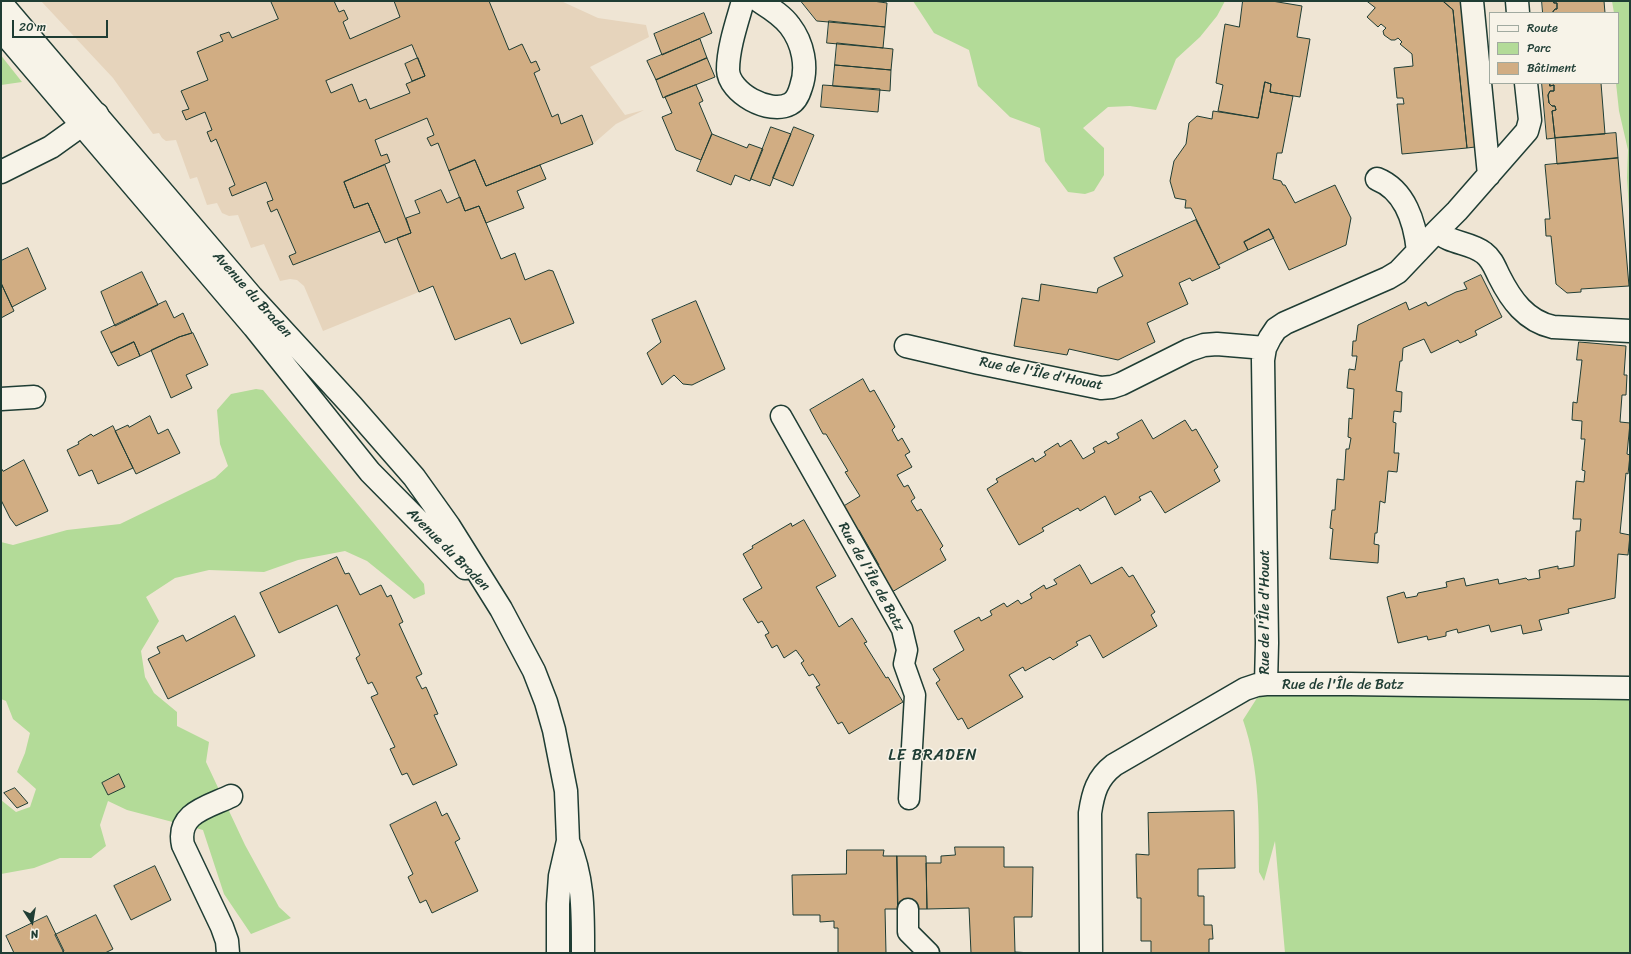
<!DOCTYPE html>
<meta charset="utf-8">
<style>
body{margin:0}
#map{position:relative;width:1631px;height:954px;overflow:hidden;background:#efe5d4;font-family:Sriracha,sans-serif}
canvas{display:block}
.frame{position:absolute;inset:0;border:2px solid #1f3d34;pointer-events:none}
.legend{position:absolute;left:1489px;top:12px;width:130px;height:72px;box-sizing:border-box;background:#f7f3e8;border:1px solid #a1aaa0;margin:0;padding:5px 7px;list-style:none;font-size:12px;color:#1f3d34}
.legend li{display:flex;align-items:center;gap:8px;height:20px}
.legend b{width:20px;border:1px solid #a1aaa0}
.north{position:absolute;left:12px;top:902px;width:40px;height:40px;-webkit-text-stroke:3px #f7f3e8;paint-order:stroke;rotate:168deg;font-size:11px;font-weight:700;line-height:16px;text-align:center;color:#1f3d34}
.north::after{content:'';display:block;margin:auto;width:14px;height:18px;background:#1f3d34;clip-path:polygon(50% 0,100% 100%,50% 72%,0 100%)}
.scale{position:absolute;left:12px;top:20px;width:96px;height:18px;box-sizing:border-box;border:2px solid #1f3d34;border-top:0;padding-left:5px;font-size:12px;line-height:14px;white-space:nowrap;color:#1f3d34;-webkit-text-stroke:3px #f7f3e8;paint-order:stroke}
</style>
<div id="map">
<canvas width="1631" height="954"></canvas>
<div class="frame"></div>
<ul class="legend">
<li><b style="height:5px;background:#f7f3e8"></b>Route</li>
<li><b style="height:11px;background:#b3db98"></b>Parc</li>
<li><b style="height:11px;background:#d1ad83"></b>Bâtiment</li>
</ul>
<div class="north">N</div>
<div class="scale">20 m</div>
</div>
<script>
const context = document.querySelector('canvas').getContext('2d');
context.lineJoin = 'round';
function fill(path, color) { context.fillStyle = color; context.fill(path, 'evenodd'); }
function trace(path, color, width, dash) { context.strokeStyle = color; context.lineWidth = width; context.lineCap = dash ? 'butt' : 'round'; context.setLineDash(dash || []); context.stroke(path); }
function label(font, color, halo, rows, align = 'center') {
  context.font = font + ' Sriracha,sans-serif'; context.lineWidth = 3; context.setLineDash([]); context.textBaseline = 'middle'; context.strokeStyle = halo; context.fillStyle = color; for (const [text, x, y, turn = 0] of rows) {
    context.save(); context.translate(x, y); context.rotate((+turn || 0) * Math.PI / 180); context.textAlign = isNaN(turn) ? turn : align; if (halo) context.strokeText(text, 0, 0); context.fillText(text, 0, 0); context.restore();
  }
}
const built = new Path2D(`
 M41 1H561L598 18 646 25 649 37 590 67 625 115 644 110 616 124 593 144 540 165 546 179 517 191 524 208 486 223 460 197 447 203 441 190 415 201 420 213 406 218 411 233 398 239 419 292 323 331 304 286 297 280 290 279 280 281 264 244 251 248 238 215 229 216 222 213 217 203 207 205 197 177 190 179 176 140 166 141 162 138 159 133 153 134 113 78Z`);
const green = new Path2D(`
 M913 1H1225L1217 16 1200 37 1176 59 1156 110 1130 106 1108 107 1083 128 1104 148V175L1094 191 1085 194 1068 192 1045 161 1040 128 1010 117 978 86 969 50 934 33Z
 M1612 1H1630V225L1627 178 1628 150 1619 111 1616 83H1618V13H1614Z
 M1 55 3 58 22 82 1 85Z
 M256 389 263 390 424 584 425 594 414 599 367 561 345 551 298 560 264 572 209 570 175 578 146 597 159 621 141 651 145 677 154 693 177 712V726L209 742 206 762 245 845 279 907 291 918 251 934 224 894 203 830 127 810 108 801 100 825 106 846 91 858H60L34 868 1 874V800L16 812 30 807 36 789 17 772 25 753 30 733 13 719 6 701 1 699V542L13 545 67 530 120 524 215 478 228 466 220 444 217 410 231 394Z
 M1630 678V953H1285L1275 841 1264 881 1259 872C1259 821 1260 769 1243 720L1257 698 1280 691Z`);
const building = new Path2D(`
 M271 1H334L339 12 344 10 348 19 343 22 350 39 400 17 394 1H489L509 50 522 44 531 63 536 61 540 70 534 73 552 117 558 114 561 124 582 115 593 144 486 186 475 160 449 171 438 143 431 146 427 138 434 135 427 118 375 140 381 156 387 154 390 162 344 182 354 208 368 203 380 231 293 265 289 256 296 253 277 209 271 212 267 202 273 200 266 182 232 196 229 188 235 185 216 139 211 142 207 132 212 130 205 112 186 120 182 111 189 109 181 91 208 80 197 52 223 41 220 35 229 32 232 38 278 19ZM412 45 425 76 406 84 410 93 370 109 366 99 359 102 352 84 331 93 326 81Z
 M801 1H873L887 3 885 27 817 21Z
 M1243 1H1272L1302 6 1297 37 1310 39 1300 97 1270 92 1271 84 1265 82 1258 118 1218 111 1223 85 1216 83 1225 24 1239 27Z
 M1367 1H1443L1453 10 1467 148 1402 154 1397 104H1404L1403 98H1397L1394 68 1413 66 1412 54 1400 44 1402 42 1398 38 1395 40H1391L1384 35 1383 31 1386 28 1381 24 1378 27 1367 17 1375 8Z
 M1443 1H1460L1463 3 1475 147 1467 148 1453 10Z
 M1542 1H1554V3H1557V9H1555L1552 13H1543Z
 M1554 1H1604L1605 13H1552L1555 9H1557V3H1554Z
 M704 13 712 33 662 55 654 34Z
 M829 21 885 27 883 48 827 43Z
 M700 39 707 58 656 80 647 61Z
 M837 43 893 49 891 70 835 65Z
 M418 58 425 76 412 81 405 64Z
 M707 58 715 77 663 98 656 80Z
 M835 65 891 70 890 91 833 86Z
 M1265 82 1271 84 1270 92 1293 96 1282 153H1277L1273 179 1281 181 1283 185H1285L1295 203 1335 185 1351 218 1346 245 1289 270 1269 229 1244 242 1248 250 1218 265 1191 208H1185L1186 200 1175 198 1170 181 1174 161 1186 144 1189 123 1197 116 1212 119 1213 111 1258 118Z
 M1542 83H1550V86L1554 85V91H1550L1548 95 1549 103 1552 106H1555L1556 110 1552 111 1555 138 1547 139Z
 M1550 83H1601L1605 134 1555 138 1552 111 1556 110 1555 106H1552L1549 103 1548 95 1550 91H1554V85L1550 86Z
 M696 85 703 101 699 103 712 134 701 160 676 150 662 117 672 113 665 97Z
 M823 85 880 89 878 112 821 107Z
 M771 127 791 134 770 186 751 179Z
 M794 127 814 135 793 186 773 178Z
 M1616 133 1618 158 1557 164 1555 138Z
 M712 134 747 148 749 144 763 149 750 181 735 175 731 185 697 171Z
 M1618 158 1629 286 1581 289V292L1567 293 1556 284 1551 236H1546L1545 219H1550L1545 165Z
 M475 160 486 186 540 165 546 179 517 191 524 208 486 223 479 206 465 211 449 171Z
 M385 165 411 233 385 243 368 203 354 208 344 182Z
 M441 190 447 203 460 197 465 211 479 206 501 259 515 253 525 280 549 270 553 271 574 323 521 344 510 318 455 340 433 286 419 292 397 238 411 233 406 218 420 213 415 201Z
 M1196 220 1220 268 1192 281 1190 278 1179 283 1188 304 1147 323 1155 342 1118 360 1069 349 1067 355 1014 346 1022 298 1039 301 1041 284 1097 293 1098 288 1123 276 1114 258Z
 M1269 229 1274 238 1248 250 1244 242Z
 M28 248 46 289 12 307 1 283V261Z
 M142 272 158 305 115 326 101 292Z
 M1481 275 1502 317 1475 331 1477 335 1460 343 1458 340 1431 353 1424 339 1403 348 1402 361H1400L1396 391 1402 392 1401 412 1394 411 1393 422 1396 423 1394 453H1399L1397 472 1388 471 1385 503 1380 501 1377 533H1375L1374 544 1379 545 1378 563 1330 559 1333 529 1330 528 1332 510H1335L1337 479 1344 480 1346 449H1349L1351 438 1348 437 1349 418 1352 419 1354 389 1347 388 1349 369 1355 370 1357 356H1352L1353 341H1356L1358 325 1406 302 1409 310 1426 302 1428 306 1456 292 1467 289 1464 283Z
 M1 283 14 311 1 318Z
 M166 301 174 318 183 313 192 333 179 337 140 356 134 342 111 353 101 332Z
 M696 301 725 369 692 385 683 384 674 375 662 385 647 353 661 342 652 320Z
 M193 333 208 365 186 375 192 388 171 398 151 350 179 337Z
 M134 342 140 356 118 366 111 353Z
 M1579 342 1626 346 1624 375H1627L1626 395H1622L1620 422 1630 423 1627 454 1630 455 1628 474 1626 473 1620 533 1630 535 1628 555 1618 554 1615 598 1568 609 1569 613 1539 620 1542 630 1523 634 1521 625 1491 632 1489 625 1458 633 1457 629 1446 632V636L1428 640 1427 636 1398 643 1387 597 1404 592 1406 598 1417 596 1418 593 1447 587 1446 582 1464 578 1466 586 1498 579 1499 584 1526 578 1528 580 1540 578 1539 570 1558 566V569L1574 566 1576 531H1580L1581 519H1573L1576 481 1584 482 1585 471 1582 470 1585 439H1581L1582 421 1572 420 1573 402 1577 403 1582 360H1577Z
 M863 379 870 392 874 390 895 427 892 430 898 441 902 438 910 452 905 455 912 467 897 475 904 487 908 485 915 498 911 501 917 511 921 509 943 546 940 549 946 560 892 592 877 567 879 565 859 530 857 532 842 507 860 496 845 472 848 471 826 434H823L810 410Z
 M150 416 158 434 168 429 180 453 136 474 115 431 128 425 129 427Z
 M1142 420 1153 439 1185 420 1192 431 1196 429 1218 467 1214 470 1220 481 1165 513 1151 491 1139 497 1141 500 1115 515 1105 496 1080 511 1078 508 1042 528 1044 531 1019 545 987 489 998 482 996 479 1033 458 1035 462 1046 455 1044 452 1058 443 1060 447 1071 440 1083 459 1095 452 1093 448 1106 441 1108 444 1119 438 1117 434Z
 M113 426 133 468 98 484 92 470 79 476 67 450 79 444 78 442 91 434 93 436Z
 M24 460 48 511 16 526 10 518 1 500V468L3 471Z
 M804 520 836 576 816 587 839 627 852 618 867 642 864 643 886 678 888 677 903 702 849 734 842 722 838 724 816 687 820 685 813 674 809 676 801 663 804 661 796 650 784 658 777 645 772 648 765 635 769 633 762 621 758 623 743 599 762 588 743 554 753 548 752 546 791 523 792 526Z
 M337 557 345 574 349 573 360 595 381 585 387 597 391 595 403 622 399 624 422 674 416 677 422 689 426 687 438 714 434 715 457 765 413 785 407 773 402 775 390 749 395 747 371 697 378 694 372 682 368 684 356 658 360 655 337 605 279 633 260 593Z
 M1080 565 1091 584 1122 567 1129 577 1133 575 1155 612 1151 615 1157 626 1103 658 1090 635 1076 642 1078 645 1053 660 1050 657 1025 671 1023 667 1009 675 1023 697 968 729 962 718 958 720 936 683 940 680 933 669 964 650 954 631 979 617 981 621 992 615 990 611 1004 603 1007 607 1018 600 1021 604 1032 598 1030 594 1044 585 1046 589 1057 584 1054 580Z
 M235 616 255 656 168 699 148 659 160 653 157 647 183 635 186 641Z
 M119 774 125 787 108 795 102 783Z
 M15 788 28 803 17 808 4 793Z
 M436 802 442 816 447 813 460 839 455 842 478 891 432 913 426 900 420 903 408 877 413 874 390 825Z
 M1234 811 1235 868 1198 869V896H1204V925H1212L1213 939H1209V953H1151V941H1141V898H1137L1136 854 1149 855 1148 813Z
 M955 847H1004V867H1033L1032 917H1014L1015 952 1032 953H971L969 908 927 909 926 863H941V856L955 855Z
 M847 850H884L883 856H897L898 909H885L886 953H838V928H834V921L820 922V915H793L792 875 846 874Z
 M897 856H926L927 909H898Z
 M155 866 171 900 131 920 114 886Z
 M96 915 113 949 105 953H64L55 935Z
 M47 916 64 951 61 953H14L6 936Z`);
const pedestrian = new Path2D(`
 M781 416 902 629 907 650 904 664 915 695 909 799
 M908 909V932L929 953`);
const minor = new Path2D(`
 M743 1C737 22 728 48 728 70 729 93 769 115 790 104 796 101 799 94 801 87 808 67 803 43 790 26 782 15 770 8 759 1
 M1472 1 1489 175
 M1517 1 1518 13
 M1 172 51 147 97 114
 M1377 179C1405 190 1415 223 1418 251
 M1437 231 1457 211 1527 131 1530 120 1526 83
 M906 346 979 363 1101 388 1112 387 1121 384 1189 350 1204 345 1217 344 1265 348
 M1 399 34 397
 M1266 684 1267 643 1263 360 1265 348 1270 338 1276 329 1285 323 1388 278 1398 272 1437 231C1450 244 1470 242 1484 253 1492 259 1495 268 1499 276 1511 300 1526 321 1553 327L1630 331
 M228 953 227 941 222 927 183 845C176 813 208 807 231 796
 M1091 953 1090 813C1093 793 1097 778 1114 765L1245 689 1257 685 1266 684H1350L1630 688`);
const tertiary = new Path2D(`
 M1 3 252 297 352 406 414 477 449 526 501 609 534 671 546 702 554 730 566 791 568 841 560 876 558 904V953
 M1 30 254 327 370 472 465 568
 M568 841C584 879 583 913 583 953`);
const streetNames = [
 ["Avenue du Braden",252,295,48],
 ["Rue de l'Île d'Houat",1041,374,11],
 ["Avenue du Braden",448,550,45],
 ["Rue de l'Île de Batz",871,577,61],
 ["Rue de l'Île d'Houat",1265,612,-90],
 ["Rue de l'Île de Batz",1343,685]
];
const quarterNames = [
 ["LE BRADEN",933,756]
];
fill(built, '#e6d4bc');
fill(green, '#b3db98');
fill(building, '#d1ad83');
trace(building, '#1f3d34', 1);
trace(pedestrian, '#1f3d34', 23);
trace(minor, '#1f3d34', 25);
trace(tertiary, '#1f3d34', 25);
trace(pedestrian, '#f7f3e8', 20);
trace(minor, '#f7f3e8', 22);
trace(tertiary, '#f7f3e8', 22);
label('14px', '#1f3d34', '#f7f3e8', streetNames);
context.letterSpacing = '1px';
label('16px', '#1f3d34', '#f7f3e8', quarterNames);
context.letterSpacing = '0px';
</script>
